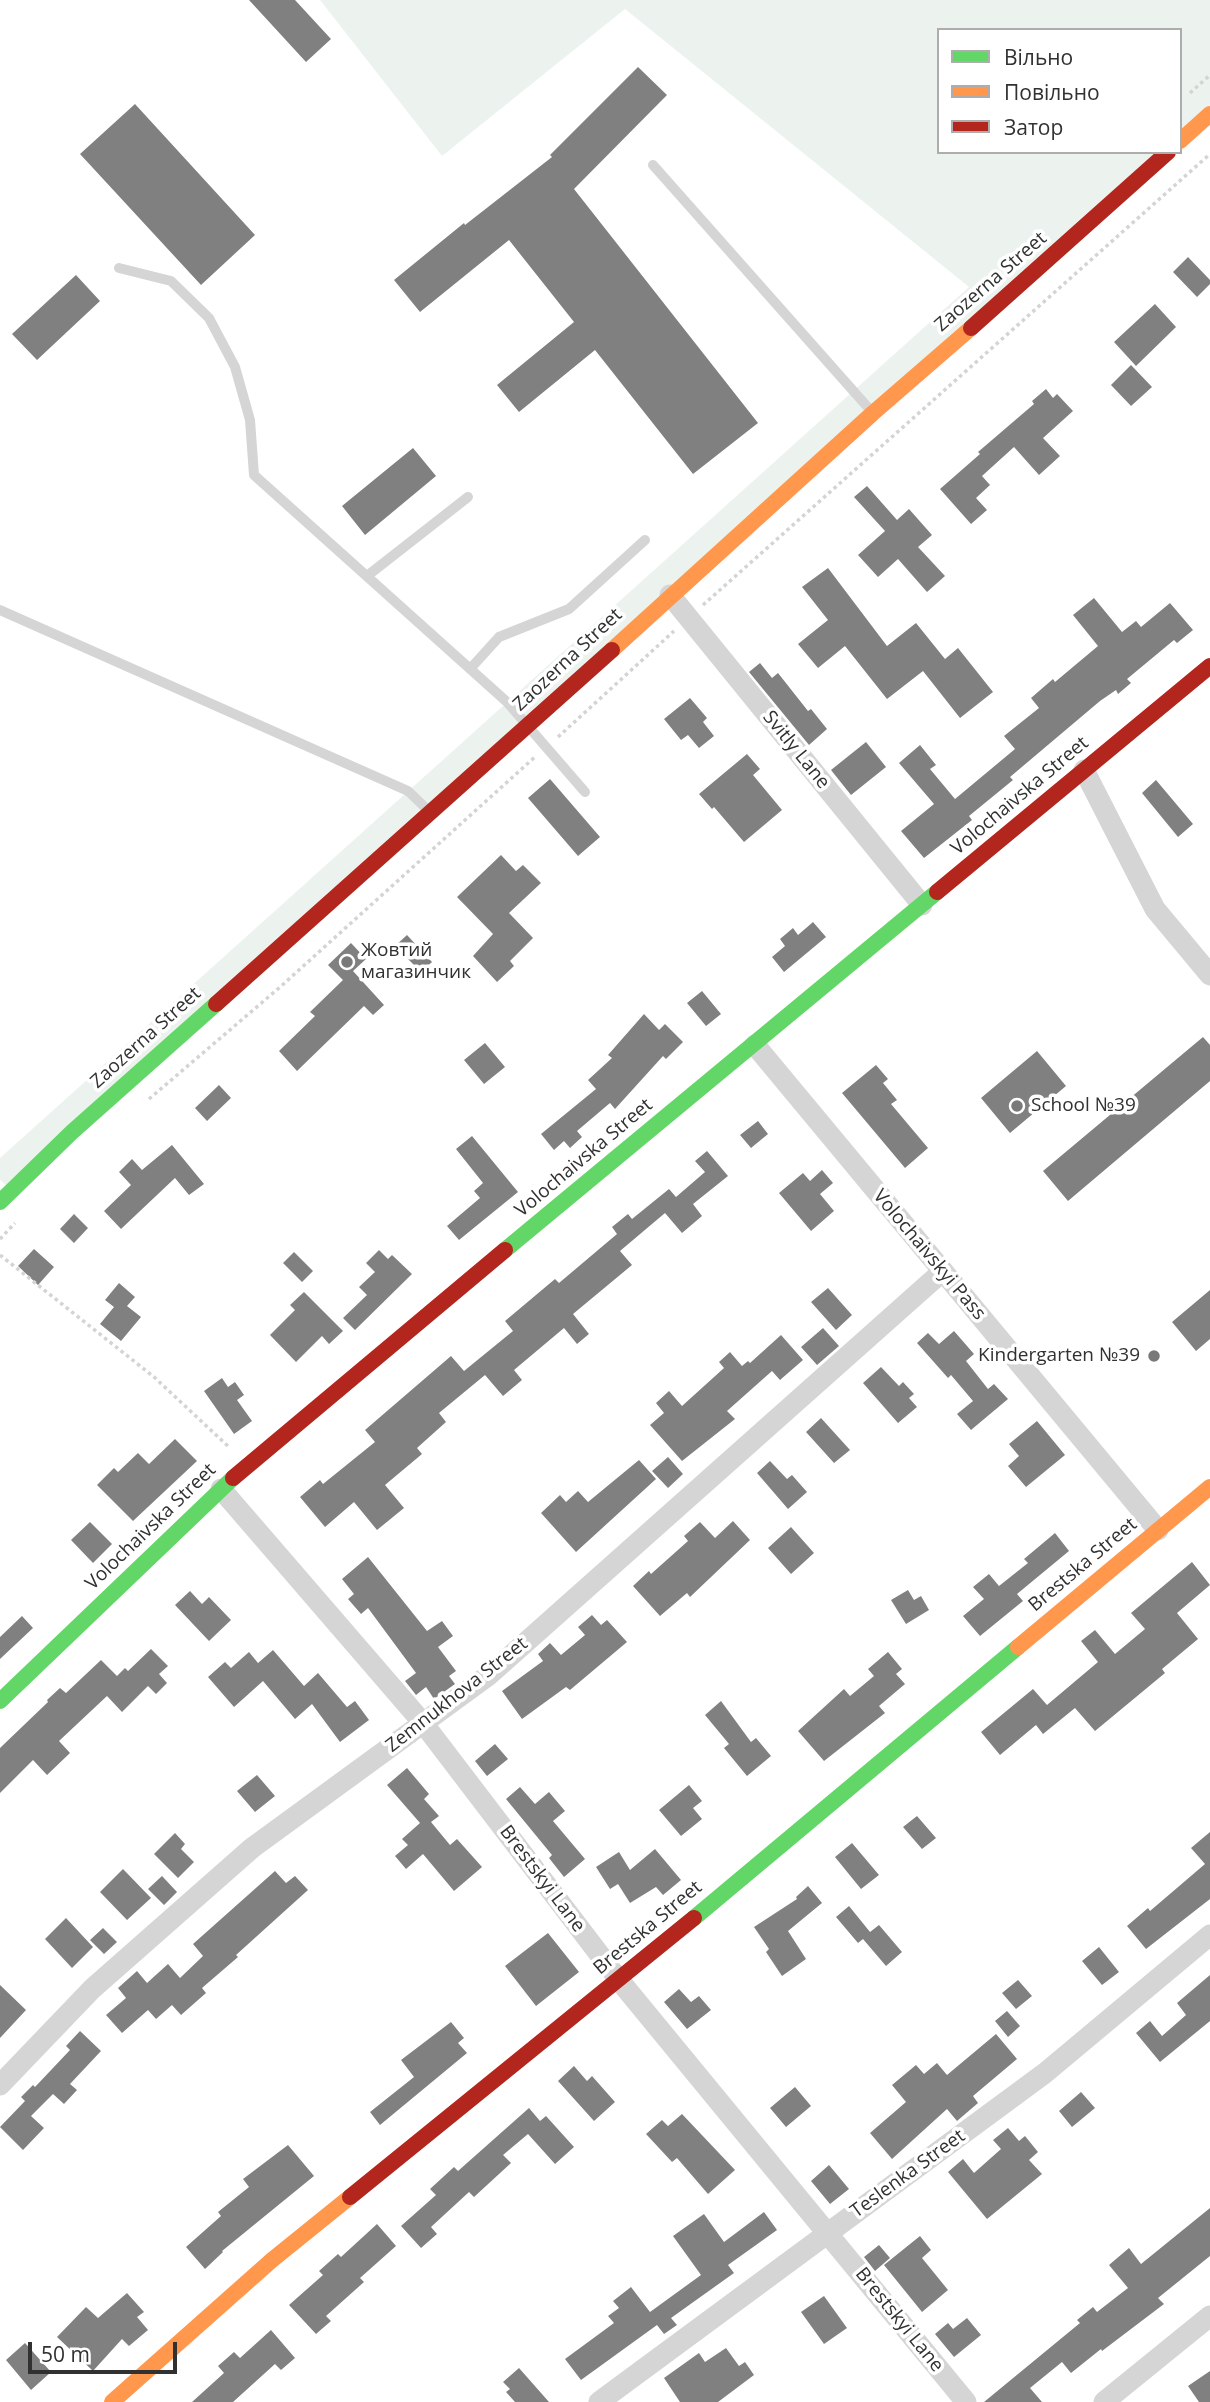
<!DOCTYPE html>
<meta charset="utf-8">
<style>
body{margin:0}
#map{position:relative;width:1210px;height:2402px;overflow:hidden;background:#fff;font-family:"Open Sans",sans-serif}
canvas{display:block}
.legend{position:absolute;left:937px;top:28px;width:245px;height:126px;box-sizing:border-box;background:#fff;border:2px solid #adadad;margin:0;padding:9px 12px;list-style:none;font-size:21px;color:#313131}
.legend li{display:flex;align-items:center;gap:14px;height:35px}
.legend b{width:35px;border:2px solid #adadad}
.scale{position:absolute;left:28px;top:2342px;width:149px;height:32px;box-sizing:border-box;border:4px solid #313131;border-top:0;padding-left:9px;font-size:21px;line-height:24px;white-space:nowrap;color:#313131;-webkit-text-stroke:5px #fff;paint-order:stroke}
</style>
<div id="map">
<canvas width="1210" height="2402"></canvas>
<ul class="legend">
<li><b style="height:9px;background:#63d668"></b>Вільно</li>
<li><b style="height:9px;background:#ff974d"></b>Повільно</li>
<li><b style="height:9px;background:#b3261e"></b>Затор</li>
</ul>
<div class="scale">50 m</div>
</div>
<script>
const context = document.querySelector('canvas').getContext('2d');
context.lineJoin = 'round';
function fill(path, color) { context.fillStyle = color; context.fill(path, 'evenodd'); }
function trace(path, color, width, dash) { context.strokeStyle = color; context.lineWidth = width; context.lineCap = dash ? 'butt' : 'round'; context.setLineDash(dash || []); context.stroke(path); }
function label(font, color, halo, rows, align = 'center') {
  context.font = font + ' "Open Sans",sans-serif'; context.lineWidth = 7; context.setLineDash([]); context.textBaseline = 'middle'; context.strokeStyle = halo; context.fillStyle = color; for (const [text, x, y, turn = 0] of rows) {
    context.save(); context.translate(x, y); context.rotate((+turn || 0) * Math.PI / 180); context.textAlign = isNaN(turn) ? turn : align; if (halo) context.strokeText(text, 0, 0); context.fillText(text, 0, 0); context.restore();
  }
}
const green = new Path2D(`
 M320 0H1210V114L1180 141V30H939V152H1168L11 1189 0 1180V1158L969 287 625 9 442 156Z`);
const building = new Path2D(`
 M249 0H295L331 39 306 62Z
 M638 67 667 95 574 189 758 423 693 474 595 350 519 412 497 385 574 322 509 240 420 312 394 280 464 223 465 225 552 157 550 155Z
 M135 104 255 235 201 285 80 154Z
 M1188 257 1210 280V284L1197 297 1173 272Z
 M76 275 100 301 37 360 12 334Z
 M1155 304 1176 327 1136 366 1114 342Z
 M1131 365 1152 387 1131 406 1111 385Z
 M1046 389 1053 398 1057 394 1073 411 1043 438 1060 456 1039 475 1014 447 982 476 990 485 976 498 987 510 971 524 940 489 980 454 978 452 1034 404 1032 401Z
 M413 448 436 476 365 535 342 506Z
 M867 486 897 520 909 509 932 535 918 547 945 576 927 592 898 559 878 577 858 555 885 531 854 497Z
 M828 568 887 646 916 623 945 659 958 648 993 692 960 718 923 671 887 699 845 646 818 668 798 644 828 620 802 587Z
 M1094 598 1122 632 1136 621 1141 627 1170 603 1193 630 1177 643 1174 640 1127 679 1131 683 1118 694 1116 690 1100 701 1010 777 1013 780 969 816 972 820 924 858 901 831 934 804 899 763 920 745 936 765 930 769 955 799 1015 749 1004 736 1039 708 1031 698 1053 679 1055 682 1098 646 1073 615Z
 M760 663 772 678 778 673 808 711 811 709 827 729 809 745 749 672Z
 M690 698 707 718 703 722 714 736 699 748 688 735 681 740 664 719Z
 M866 742 886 767 851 795 831 770Z
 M747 754 760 769 753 775 782 810 744 842 714 807 712 809 699 794Z
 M550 779 600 837 578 856 528 798Z
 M1156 780 1193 824 1178 837 1142 793Z
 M501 855 516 871 523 865 541 883 509 913 533 938 510 961 514 966 497 982 473 956 493 934 457 897Z
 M813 922 826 937 784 972 772 957 785 946 780 939 793 928 798 935Z
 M407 935 432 962 421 972 395 946Z
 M351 943 366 959 353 971 384 1005 373 1015 364 1006 297 1071 279 1051 315 1016 310 1012 343 980 328 965Z
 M702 991 721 1014 706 1026 687 1003Z
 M644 1014 659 1030 665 1024 683 1042 666 1059 663 1056 615 1109 610 1103 577 1131 582 1137 570 1148 564 1141 554 1150 541 1134 596 1089 588 1080 612 1058 608 1055Z
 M1203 1037 1210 1045V1081L1068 1201 1043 1171Z
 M485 1043 505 1067 484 1084 464 1060Z
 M1037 1051 1066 1086 1010 1133 981 1098Z
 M876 1065 888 1079 883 1083 897 1100 891 1104 928 1148 905 1168 842 1093Z
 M219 1085 231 1098 207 1121 195 1108Z
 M758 1121 768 1134 751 1148 740 1135Z
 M472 1136 518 1192 459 1240 447 1226 480 1198 474 1191 483 1183 456 1149Z
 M172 1145 204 1184 189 1195 175 1178 121 1229 104 1211 131 1185 119 1172 132 1159 142 1170Z
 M707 1151 728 1176 693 1204 702 1216 682 1233 665 1213 620 1251 632 1265 573 1314 589 1334 577 1344 564 1328 514 1370 522 1380 503 1396 485 1375 439 1413 446 1422 417 1448 422 1454 385 1485 404 1508 377 1530 354 1502 325 1527 300 1497 320 1480 323 1484 375 1442 365 1430 451 1356 464 1371 513 1331 505 1321 555 1279 559 1283 617 1234 612 1227 628 1214 632 1219 669 1189 676 1197 705 1172 695 1161Z
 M822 1170 833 1183 820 1194 834 1211 811 1231 779 1193 803 1173 810 1181Z
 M74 1214 88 1228 74 1243 60 1229Z
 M34 1249 54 1267 38 1285 18 1266Z
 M379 1250 388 1259 392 1255 412 1274 355 1330 343 1318 367 1295 359 1287 375 1272 366 1263Z
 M294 1252 313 1271 302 1282 283 1263Z
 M119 1283 135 1297 127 1306 141 1317 121 1341 100 1324 114 1307 105 1300Z
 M828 1288 852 1315 836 1330 811 1302Z
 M1210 1290V1339L1196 1351 1172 1322Z
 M304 1292 343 1331 329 1344 322 1336 296 1362 270 1335 295 1310 290 1305Z
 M823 1328 839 1346 817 1365 801 1347Z
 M954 1331 974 1354 966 1361 988 1389 994 1384 1008 1399 971 1430 957 1414 973 1401 951 1375 948 1378 917 1343 928 1333 939 1344Z
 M781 1335 803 1360 780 1380 772 1371 727 1411 735 1419 682 1461 650 1425 664 1413 656 1403 669 1391 682 1406 724 1368 719 1362 730 1352 742 1366 748 1361 750 1363Z
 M881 1367 899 1386 903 1382 914 1394 909 1398 917 1407 898 1423 863 1383Z
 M222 1378 228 1387 235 1382 244 1395 237 1400 252 1421 234 1434 204 1391Z
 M821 1418 850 1450 834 1463 806 1432Z
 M1037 1421 1065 1455 1026 1487 1008 1466 1019 1456 1009 1444Z
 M175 1439 197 1461 133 1521 97 1485 114 1468 118 1472 138 1453 149 1464Z
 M668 1457 683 1474 668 1488 652 1471Z
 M639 1460 656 1479 576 1552 541 1513 560 1495 566 1502 578 1491 588 1502Z
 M770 1461 787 1479 792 1475 807 1492 788 1509 757 1473Z
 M733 1521 750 1540 690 1597 687 1593 660 1616 633 1586 649 1571 651 1574 688 1541 684 1536 700 1522 715 1538Z
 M90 1522 112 1544 93 1563 71 1540Z
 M791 1527 814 1553 791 1574 768 1548Z
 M1055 1533 1069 1551 1017 1594 1023 1601 980 1636 963 1616 984 1599 973 1587 989 1574 999 1586 1028 1563 1024 1559Z
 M368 1557 427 1631 442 1621 453 1636 438 1647 456 1671 449 1676 455 1684 434 1699 426 1687 416 1695 409 1686 405 1681 416 1673 368 1608 361 1614 348 1599 354 1594 342 1579Z
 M1192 1562 1210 1585 1177 1613 1198 1639 1162 1669 1165 1673 1095 1731 1075 1708 1043 1734 1036 1725 1000 1755 981 1732 1033 1689 1047 1705 1098 1662 1081 1641 1095 1630 1115 1654 1145 1629 1131 1613Z
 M908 1590 914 1600 921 1596 929 1610 906 1624 891 1600Z
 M190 1591 202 1604 209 1597 231 1620 209 1641 175 1605Z
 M592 1615 601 1625 607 1620 627 1642 570 1690 566 1687 522 1719 502 1691 543 1661 538 1654 550 1643 561 1655 585 1635 578 1627Z
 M22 1616 33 1628 0 1659V1637Z
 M151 1649 168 1666 159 1674 167 1683 156 1694 148 1686 122 1712 107 1696 59 1741 70 1753 47 1775 33 1760 0 1793V1748L48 1702 47 1700 60 1688 66 1693 101 1660 117 1676 125 1668 128 1671Z
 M273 1650 304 1686 318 1673 347 1707 355 1701 369 1720 340 1742 312 1704 295 1719 263 1681 234 1707 208 1677 225 1662 231 1668 249 1652 258 1663Z
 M888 1652 902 1669 896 1674 905 1684 879 1706 885 1713 824 1761 798 1731 844 1689 850 1696 874 1676 868 1669Z
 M721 1701 751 1742 756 1738 771 1756 747 1776 724 1748 729 1744 705 1715Z
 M495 1744 508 1759 487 1776 475 1761Z
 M407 1768 429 1794 424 1799 439 1816 431 1822 450 1845 457 1839 482 1867 454 1891 423 1854 406 1869 395 1856 408 1845 402 1839 420 1823 387 1785Z
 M257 1775 275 1796 255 1812 237 1791Z
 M689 1785 702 1801 693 1808 702 1819 681 1836 659 1810Z
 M520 1787 535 1804 549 1792 565 1811 553 1821 585 1859 564 1877 549 1858 552 1855 506 1799Z
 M917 1816 936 1838 922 1849 903 1827Z
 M1210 1832V1899L1146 1949 1127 1926 1148 1908 1150 1911 1205 1864 1191 1848Z
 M175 1833 185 1844 181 1849 194 1862 178 1878 154 1854Z
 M852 1843 879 1875 861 1889 835 1857Z
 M655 1849 681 1880 663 1895 656 1887 630 1903 618 1884 610 1889 596 1867 619 1852 630 1870Z
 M123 1869 151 1898 127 1920 100 1892Z
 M275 1871 286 1883 295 1876 308 1890 236 1955 238 1957 202 1988 206 1993 181 2015 172 2005 156 2019 148 2010 122 2033 106 2015 126 1998 118 1988 137 1971 147 1983 168 1964 180 1978 203 1956 193 1944Z
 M162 1876 177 1892 164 1905 148 1889Z
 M808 1886 822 1903 788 1931 806 1959 782 1976 766 1952 769 1949 754 1927 797 1899 796 1897Z
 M849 1906 870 1932 879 1925 902 1952 886 1966 863 1939 858 1943 836 1917Z
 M66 1918 93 1947 72 1968 45 1939Z
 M103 1928 117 1942 104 1954 90 1940Z
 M548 1933 579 1972 536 2006 505 1966Z
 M1099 1947 1119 1972 1102 1985 1082 1961Z
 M1210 1975V2021L1160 2062 1136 2033 1150 2021 1162 2036 1186 2015 1177 2003Z
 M1018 1980 1032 1996 1016 2009 1002 1993Z
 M0 1985 26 2010 0 2038Z
 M679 1989 691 2002 699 1996 711 2010 687 2029 664 2002Z
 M1007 2011 1020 2026 1008 2037 995 2021Z
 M451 2022 464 2038 458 2043 467 2053 380 2125 370 2112 414 2077 401 2060Z
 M80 2031 101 2051 70 2084 77 2090 64 2104 53 2094 31 2116 44 2128 23 2150 0 2127 25 2101 21 2097 33 2085 35 2087 70 2050 66 2046Z
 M996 2034 1017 2059 973 2096 978 2103 957 2121 947 2109 892 2159 870 2133 906 2102 892 2085 916 2065 924 2074 937 2063 947 2075Z
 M574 2066 587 2081 592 2076 615 2102 594 2121 558 2081Z
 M795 2087 811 2106 786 2127 770 2108Z
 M1081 2092 1095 2108 1072 2127 1059 2111Z
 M529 2108 540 2121 546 2116 574 2147 555 2164 528 2134 503 2155 511 2163 474 2197 469 2192 431 2227 437 2234 421 2248 401 2226 436 2195 430 2189 454 2167 458 2171Z
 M682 2114 735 2170 708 2194 677 2158 672 2162 646 2134 662 2120 668 2126Z
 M1008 2128 1019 2141 1025 2136 1038 2152 1029 2160 1042 2174 987 2219 948 2172 963 2159 974 2173 1001 2149 993 2140Z
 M288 2145 314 2176 222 2251 223 2252 205 2269 186 2247 221 2216 218 2212 249 2187 243 2179Z
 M829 2165 849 2189 830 2204 811 2181Z
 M1210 2208V2256L1158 2298 1164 2304 1102 2351 1101 2349 1071 2373 1062 2362 1030 2388 1042 2402H984L1080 2323 1077 2320 1093 2307 1097 2312 1128 2288 1109 2265 1129 2248 1141 2264Z
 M764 2212 777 2230 728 2265 734 2273 671 2318 677 2325 664 2334 657 2325 581 2380 565 2359 614 2323 608 2316 619 2308 613 2301 631 2287 650 2312 701 2275 673 2236 704 2214 724 2242Z
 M377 2224 396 2246 360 2278 364 2282 326 2316 331 2321 316 2334 289 2305 323 2275 319 2271 338 2254 341 2257Z
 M920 2236 931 2250 922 2258 948 2290 922 2312 884 2265Z
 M879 2245 890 2258 875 2271 864 2257Z
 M127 2293 144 2312 137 2317 148 2330 129 2346 122 2339 93 2371 57 2337 86 2307 98 2318Z
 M824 2296 847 2328 824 2344 801 2312Z
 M967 2318 981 2335 954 2357 935 2334 948 2323 953 2329Z
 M271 2330 295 2358 281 2370 275 2364 233 2402H192L224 2373 218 2366 234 2352 240 2358Z
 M25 2343 51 2372 31 2390 6 2360Z
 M726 2348 739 2366 745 2362 754 2375 718 2402H680L664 2378 699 2353 705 2362Z
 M519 2368 549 2402H515L506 2392 510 2389 503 2382Z
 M1210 2371V2402H1199L1188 2386Z`);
const path = new Path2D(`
 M1190 93 1210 75
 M703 605 1210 154
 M558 737 674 631
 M149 1099 279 988 536 756
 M0 1239 15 1223
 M0 1255 154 1377 230 1448`);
const lane = new Path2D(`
 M653 165 872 412
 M119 268 171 281 209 318 235 367 250 420 254 475 507 702 585 792
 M367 576 468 497
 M0 610 408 791 430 812
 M470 669 499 637 569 609 645 540`);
const street = new Path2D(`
 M670 595 922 905
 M1084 770 1155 909 1210 975
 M755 1045 1158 1530
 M221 1489 423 1723 619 1980 966 2402
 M0 2085 92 1989 252 1848 489 1675 943 1271
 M599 2402 1045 2073 1210 1935
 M1104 2402 1210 2316`);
const fast = new Path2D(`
 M0 1202 72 1132 216 1004
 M505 1250 937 892
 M0 1701 233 1478
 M694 1918 1018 1647`);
const slow = new Path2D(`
 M1180 141 1210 114
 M612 650 873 413 971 328
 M1018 1647 1210 1487
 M112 2402 272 2260 350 2197`);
const jam = new Path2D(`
 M971 328 1168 152
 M937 892 1210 666
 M216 1004 612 650
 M233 1478 505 1250
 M350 2197 694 1918`);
const markers = [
 [347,962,7,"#797979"],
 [1017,1106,7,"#797979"],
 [1154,1356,7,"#797979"]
];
const streetNames = [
 ["Zaozerna Street",991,282,-41],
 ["Zaozerna Street",568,660,-43],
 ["Svitly Lane",796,750,51],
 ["Volochaivska Street",1020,796,-40],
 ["Zaozerna Street",146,1038,-42],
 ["Volochaivska Street",584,1158,-40],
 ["Volochaivskyi Pass",929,1255,50],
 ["Volochaivska Street",151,1527,-44],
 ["Brestska Street",1083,1565,-40],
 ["Zemnukhova Street",457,1695,-38],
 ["Brestskyi Lane",542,1879,53],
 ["Brestska Street",648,1928,-40],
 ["Teslenka Street",908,2174,-36],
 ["Brestskyi Lane",899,2320,51]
];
const poiNames = [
 ["Жовтий",361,951],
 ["магазинчик",361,973],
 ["School №39",1031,1106],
 ["Kindergarten №39",1140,1356,"right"]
];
fill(green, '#ecf3ee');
fill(building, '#808080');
trace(path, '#d4d4d4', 3.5, [3.5, 3.5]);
trace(lane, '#d5d5d5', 10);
trace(street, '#d5d5d5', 21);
trace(fast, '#63d668', 16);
trace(slow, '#ff974d', 16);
trace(jam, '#b3261e', 16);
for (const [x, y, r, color] of markers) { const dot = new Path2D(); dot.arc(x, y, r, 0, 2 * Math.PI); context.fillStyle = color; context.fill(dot); trace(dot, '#fff', 2.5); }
label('19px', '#313131', '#fff', streetNames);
label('19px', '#313131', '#fff', poiNames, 'left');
</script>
